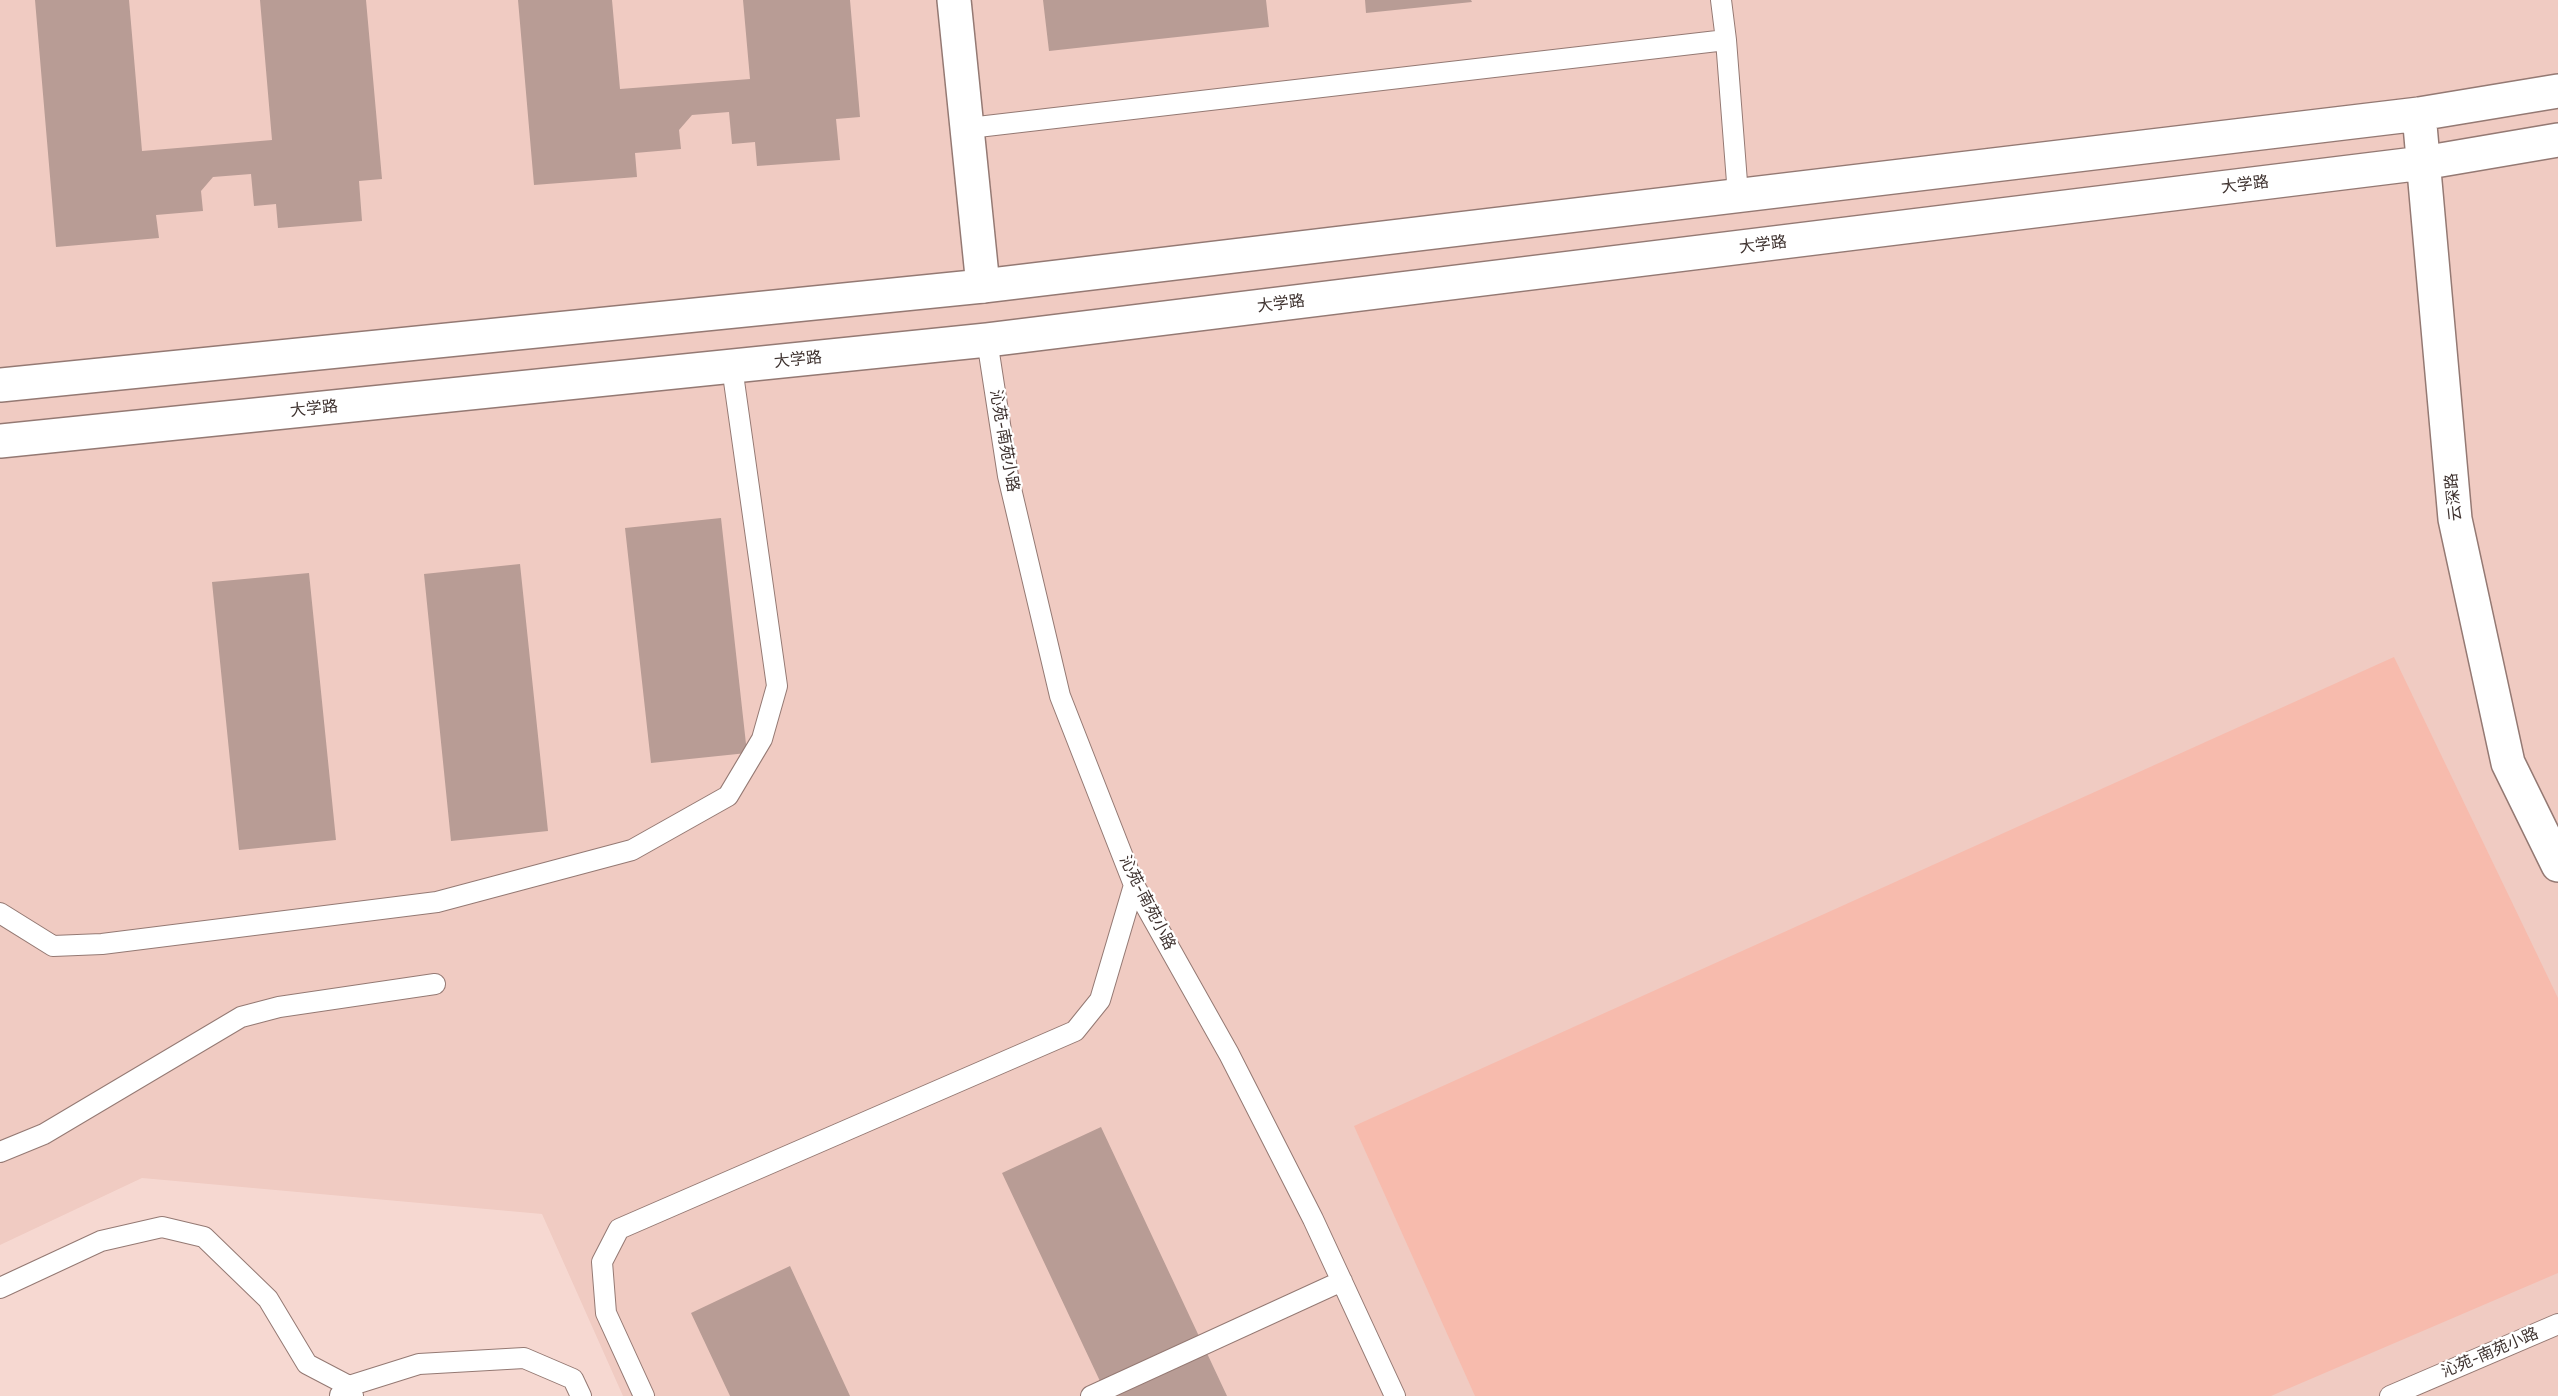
<!DOCTYPE html>
<meta charset="utf-8">
<style>
body{margin:0}
canvas{display:block;background:#f6d8d1}
</style>
<canvas width="2558" height="1396"></canvas>
<script>
const context = document.querySelector('canvas').getContext('2d');
context.lineJoin = 'round';
function fill(path, color) { context.fillStyle = color; context.fill(path, 'evenodd'); }
function trace(path, color, width, dash) { context.strokeStyle = color; context.lineWidth = width; context.lineCap = dash ? 'butt' : 'round'; context.setLineDash(dash || []); context.stroke(path); }
function label(font, color, halo, rows, align = 'center') {
  context.font = font + ' "Libre Baskerville","Noto Sans SC",serif'; context.lineWidth = 4.5; context.setLineDash([]); context.textBaseline = 'middle'; context.strokeStyle = halo; context.fillStyle = color; for (const [text, x, y, turn = 0] of rows) {
    context.save(); context.translate(x, y); context.rotate((+turn || 0) * Math.PI / 180); context.textAlign = isNaN(turn) ? turn : align; if (halo) context.strokeText(text, 0, 0); context.fillText(text, 0, 0); context.restore();
  }
}
const built = new Path2D(`
 M0 0H2558V1396H623L542 1214 142 1178 0 1245Z`);
const green = new Path2D(`
 M2394 657 2558 998V1273L2271 1396H1475L1354 1126Z`);
const building = new Path2D(`
 M35 0H129L142 151 272 140 260 0H366L382 179 359 181 362 221 278 228 276 204 254 206 251 174 213 177 201 191 203 211 156 215 159 238 56 247Z
 M518 0H612L620 89 750 79 743 0H850L860 117 836 119 840 160 757 166 755 142 732 144 729 112 692 115 679 130 681 149 635 153 637 177 534 185Z
 M1043 0H1266L1269 27 1049 51Z
 M1365 0H1471L1472 2 1366 13Z
 M721 518 747 753 651 763 625 528Z
 M520 564 548 831 451 841 424 574Z
 M309 573 336 840 239 850 212 582Z
 M1101 1127 1227 1396H1107L1002 1173Z
 M790 1266 850 1396H730L691 1313Z`);
const lane = new Path2D(`
 M1721 0 1726 40 1738 195
 M969 128 1726 40
 M987 340 1008 476 1060 696 1134 885 1229 1054 1313 1219 1395 1396
 M0 913 53 946 102 944 437 902 632 850 728 796 762 739 777 686 732 367
 M0 1152 44 1134 241 1017 279 1007 435 984
 M0 1288 101 1241 162 1227 204 1237 268 1299 307 1364 349 1386 353 1396
 M340 1395 349 1386 419 1364 524 1358 573 1379 581 1396
 M644 1396 606 1313 602 1262 619 1229 1075 1031 1100 1000 1134 885
 M1091 1396 1342 1281
 M2390 1396 2558 1324`);
const street = new Path2D(`
 M954 0 983 286`);
const secondary = new Path2D(`
 M2419 114 2455 519 2508 763 2558 865
 M0 385 983 286 2419 114 2558 91
 M0 441 987 340 2423 163 2558 140`);
const streetNames = [
 ["大学路",2245,185,-7],
 ["大学路",1763,245,-7],
 ["大学路",1281,304,-7],
 ["大学路",798,360,-6],
 ["大学路",314,409,-6],
 ["沁苑-南苑小路",1004,441,80],
 ["云深路",2454,497,-96],
 ["沁苑-南苑小路",1147,903,63],
 ["沁苑-南苑小路",2490,1353,-23]
];
fill(built, '#f0cbc2');
fill(green, '#f7bbad');
fill(building, '#b89c95');
trace(lane, '#947973', 22);
trace(street, '#947973', 36);
trace(secondary, '#947973', 36);
trace(lane, '#fff', 20);
trace(street, '#fff', 33);
trace(secondary, '#fff', 33);
label('16px', '#3e322f', '#fff', streetNames);
</script>
